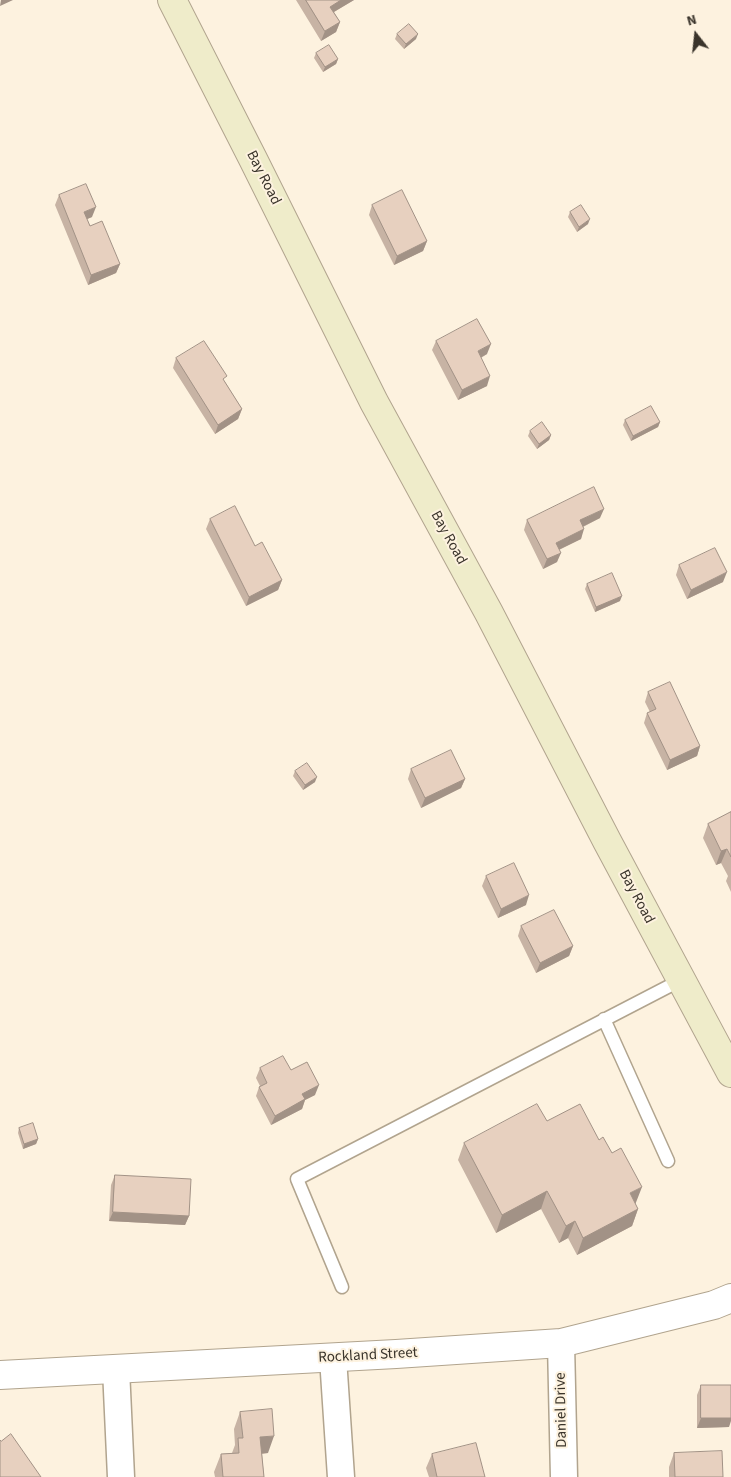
<!DOCTYPE html>
<style>
body{margin:0}
#map{position:relative;width:731px;height:1477px;overflow:hidden;background:#fdf2df;font-family:"Source Sans 3",sans-serif}
canvas{display:block}
.north{position:absolute;left:671px;top:10px;width:50px;height:50px;-webkit-text-stroke:4px #fdf2df;paint-order:stroke;rotate:344deg;font-size:14px;font-weight:700;line-height:20px;text-align:center;color:#3a342b}
.north::after{content:'';display:block;margin:auto;width:18px;height:22px;background:#3a342b;clip-path:polygon(50% 0,100% 100%,50% 72%,0 100%)}
</style>
<div id="map">
<canvas width="731" height="1477"></canvas>
<div class="north">N</div>
</div>
<script>
const context = document.querySelector('canvas').getContext('2d');
context.lineJoin = 'round';
function trace(path, color, width, dash) { context.strokeStyle = color; context.lineWidth = width; context.lineCap = dash ? 'butt' : 'round'; context.setLineDash(dash || []); context.stroke(path); }
function fill(path, color) { context.fillStyle = color; context.fill(path, 'evenodd'); }
function label(font, color, halo, rows, align = 'center') {
  context.font = font + ' "Source Sans 3",sans-serif'; context.lineWidth = 4; context.setLineDash([]); context.textBaseline = 'middle'; context.strokeStyle = halo; context.fillStyle = color; for (const [text, x, y, turn = 0] of rows) {
    context.save(); context.translate(x, y); context.rotate((+turn || 0) * Math.PI / 180); context.textAlign = isNaN(turn) ? turn : align; if (halo) context.strokeText(text, 0, 0); context.fillText(text, 0, 0); context.restore();
  }
}
const service = new Path2D(`
 M604 1019 668 1161
 M342 1287 297 1179 681 980`);
const minor = new Path2D(`
 M561 1343 564 1477
 M333 1358 341 1477
 M116 1369 121 1477`);
const tertiary = new Path2D(`
 M0 1375 396 1354 561 1343 714 1305 731 1298`);
const secondary = new Path2D(`
 M172 0 253 159 374 402 489 613 607 841 731 1073`);
const wall = new Path2D(`
 M296 0H354L334 12 340 22 336 32 321 41Z
 M397 34 416 39 404 49 395 39Z
 M316 53 338 59 336 64 323 72 314 58Z
 M59 195 92 217 87 219 90 226 120 264 116 273 88 285 55 205Z
 M372 205 427 241 423 251 394 265 369 215Z
 M570 212 588 224 577 232 568 217Z
 M436 341 487 354 481 358 487 386 458 400 432 350Z
 M176 358 225 382 242 409 238 419 215 434 173 368Z
 M625 420 660 422 658 427 631 441 623 425Z
 M530 431 551 435 549 440 537 449 528 436Z
 M600 518 583 527 581 539 559 550 557 562 543 569 524 530 527 520Z
 M210 519 255 546 282 580 278 590 246 606 206 529Z
 M679 565 723 582 687 599 676 575Z
 M587 584 620 601 595 612 585 589Z
 M648 692 700 746 697 756 667 770 644 723 647 713 650 712 645 702Z
 M411 769 465 779 461 788 421 808 408 779Z
 M295 771 315 782 303 790 293 776Z
 M731 812V892L726 881 728 876 721 863 716 865 703 838 708 824Z
 M486 876 526 905 498 918 482 886Z
 M521 926 573 946 569 956 536 973 518 936Z
 M260 1068 291 1070 315 1095 305 1100 302 1109 271 1125 256 1096 259 1087 260 1086 256 1078Z
 M547 1121 599 1140 638 1209 632 1226 577 1255 568 1238 559 1243 541 1209 496 1233 458 1160 464 1143Z
 M19 1128 38 1139 36 1144 23 1149 18 1133Z
 M115 1175 189 1216 185 1225 109 1221 111 1185Z
 M701 1385 729 1427 697 1428V1395Z
 M240 1412 268 1453 262 1454 264 1477H215L214 1472 221 1454 232 1453 235 1445 234 1429Z
 M674 1453 723 1477H669V1467Z
 M432 1454 485 1477H429L426 1468Z`);
const shadedWall = new Path2D(`
 M1 0H13L0 6Z
 M341 0H354L327 16 330 7Z
 M340 22 336 32 321 41 325 31Z
 M418 34 416 39 404 49 406 44Z
 M338 59 336 64 323 72 325 67Z
 M96 207 92 217 80 222 84 212Z
 M590 219 588 224 577 232 579 227Z
 M427 241 423 251 394 265 397 256Z
 M120 264 116 273 88 285 91 275Z
 M491 344 487 354 474 361 478 351Z
 M490 376 487 386 458 400 462 390Z
 M242 409 238 419 215 434 218 425Z
 M660 422 658 427 631 441 633 436Z
 M551 435 549 440 537 449 539 444Z
 M604 509 600 518 576 530 580 520Z
 M584 529 581 539 552 553 556 543Z
 M561 553 557 562 543 569 547 559Z
 M727 572 723 582 687 599 691 590Z
 M282 580 278 590 246 606 249 597Z
 M622 596 620 601 595 612 596 607Z
 M700 746 697 756 667 770 670 760Z
 M317 777 315 782 303 790 305 785Z
 M465 779 461 788 421 808 425 798Z
 M727 849 721 863 716 865 721 851Z
 M529 895 526 905 498 918 501 909Z
 M573 946 569 956 536 973 540 963Z
 M319 1085 315 1095 305 1100 302 1109 271 1125 275 1116 302 1094Z
 M38 1139 36 1144 23 1149 24 1144Z
 M642 1187 635 1205 630 1193Z
 M547 1191 541 1209 496 1233 502 1215Z
 M638 1209 632 1226 577 1255 583 1238Z
 M113 1212 189 1216 185 1225 109 1221Z
 M575 1221 568 1238 559 1243 566 1226Z
 M701 1418H731V1421L729 1427 697 1428Z
 M274 1436 268 1453 254 1454 260 1437Z`);
const building = new Path2D(`
 M306 0H341L330 7 340 22 325 31Z
 M409 24 418 34 406 44 397 34Z
 M329 45 338 59 325 67 316 53Z
 M86 184 96 207 84 212 90 226 102 221 120 264 91 275 59 195Z
 M402 190 427 241 397 256 372 205Z
 M581 205 590 219 579 227 570 212Z
 M477 319 491 344 478 351 490 376 462 390 436 341Z
 M204 341 227 376 223 379 242 409 218 425 176 358Z
 M651 406 660 422 633 436 625 420Z
 M542 422 551 435 539 444 530 431Z
 M594 487 604 509 580 520 584 529 556 543 561 553 547 559 527 520Z
 M235 506 255 546 262 542 282 580 249 597 210 519Z
 M715 548 727 572 691 590 679 565Z
 M612 573 622 596 596 607 587 584Z
 M670 682 700 746 670 760 647 713 656 709 648 692Z
 M451 750 465 779 425 798 411 769Z
 M307 763 317 777 305 785 295 771Z
 M731 812V857L727 849 721 851 708 824Z
 M514 863 529 895 501 909 486 876Z
 M554 910 573 946 540 963 521 926Z
 M283 1056 291 1070 307 1062 319 1085 302 1094 305 1099 275 1116 259 1087 267 1083 260 1068Z
 M537 1104 547 1121 580 1104 599 1140 603 1137 612 1153 621 1148 642 1187 630 1193 638 1209 583 1238 575 1221 566 1226 547 1191 502 1215 464 1143Z
 M33 1123 38 1139 24 1144 19 1128Z
 M115 1175 191 1179 189 1216 113 1212Z
 M701 1385H731V1418H701Z
 M272 1409 274 1436 260 1437 264 1477H223L221 1454 239 1453 238 1438H243L240 1412Z
 M11 1434 41 1477H0V1440L1 1441Z
 M476 1443 485 1477H437L432 1454Z
 M722 1451 723 1477H675L674 1453Z`);
const streetNames = [
 ["Bay Road",263,178,63],
 ["Bay Road",448,538,61],
 ["Bay Road",636,897,62],
 ["Rockland Street",368,1356,-3],
 ["Daniel Drive",562,1410,-91]
];
trace(service, '#b1a48e', 15);
trace(minor, '#b1a48e', 29);
trace(tertiary, '#b1a48e', 30);
trace(secondary, '#b1a48e', 30);
trace(service, '#fff', 12);
trace(minor, '#fff', 26);
trace(tertiary, '#fff', 28);
trace(secondary, '#efecca', 28);
fill(wall, '#c7b3a4');
fill(shadedWall, '#a29286');
fill(building, '#e7d0bf');
trace(building, '#a29286', 1);
label('15px', '#3a342b', '#fdf2df', streetNames);
</script>
